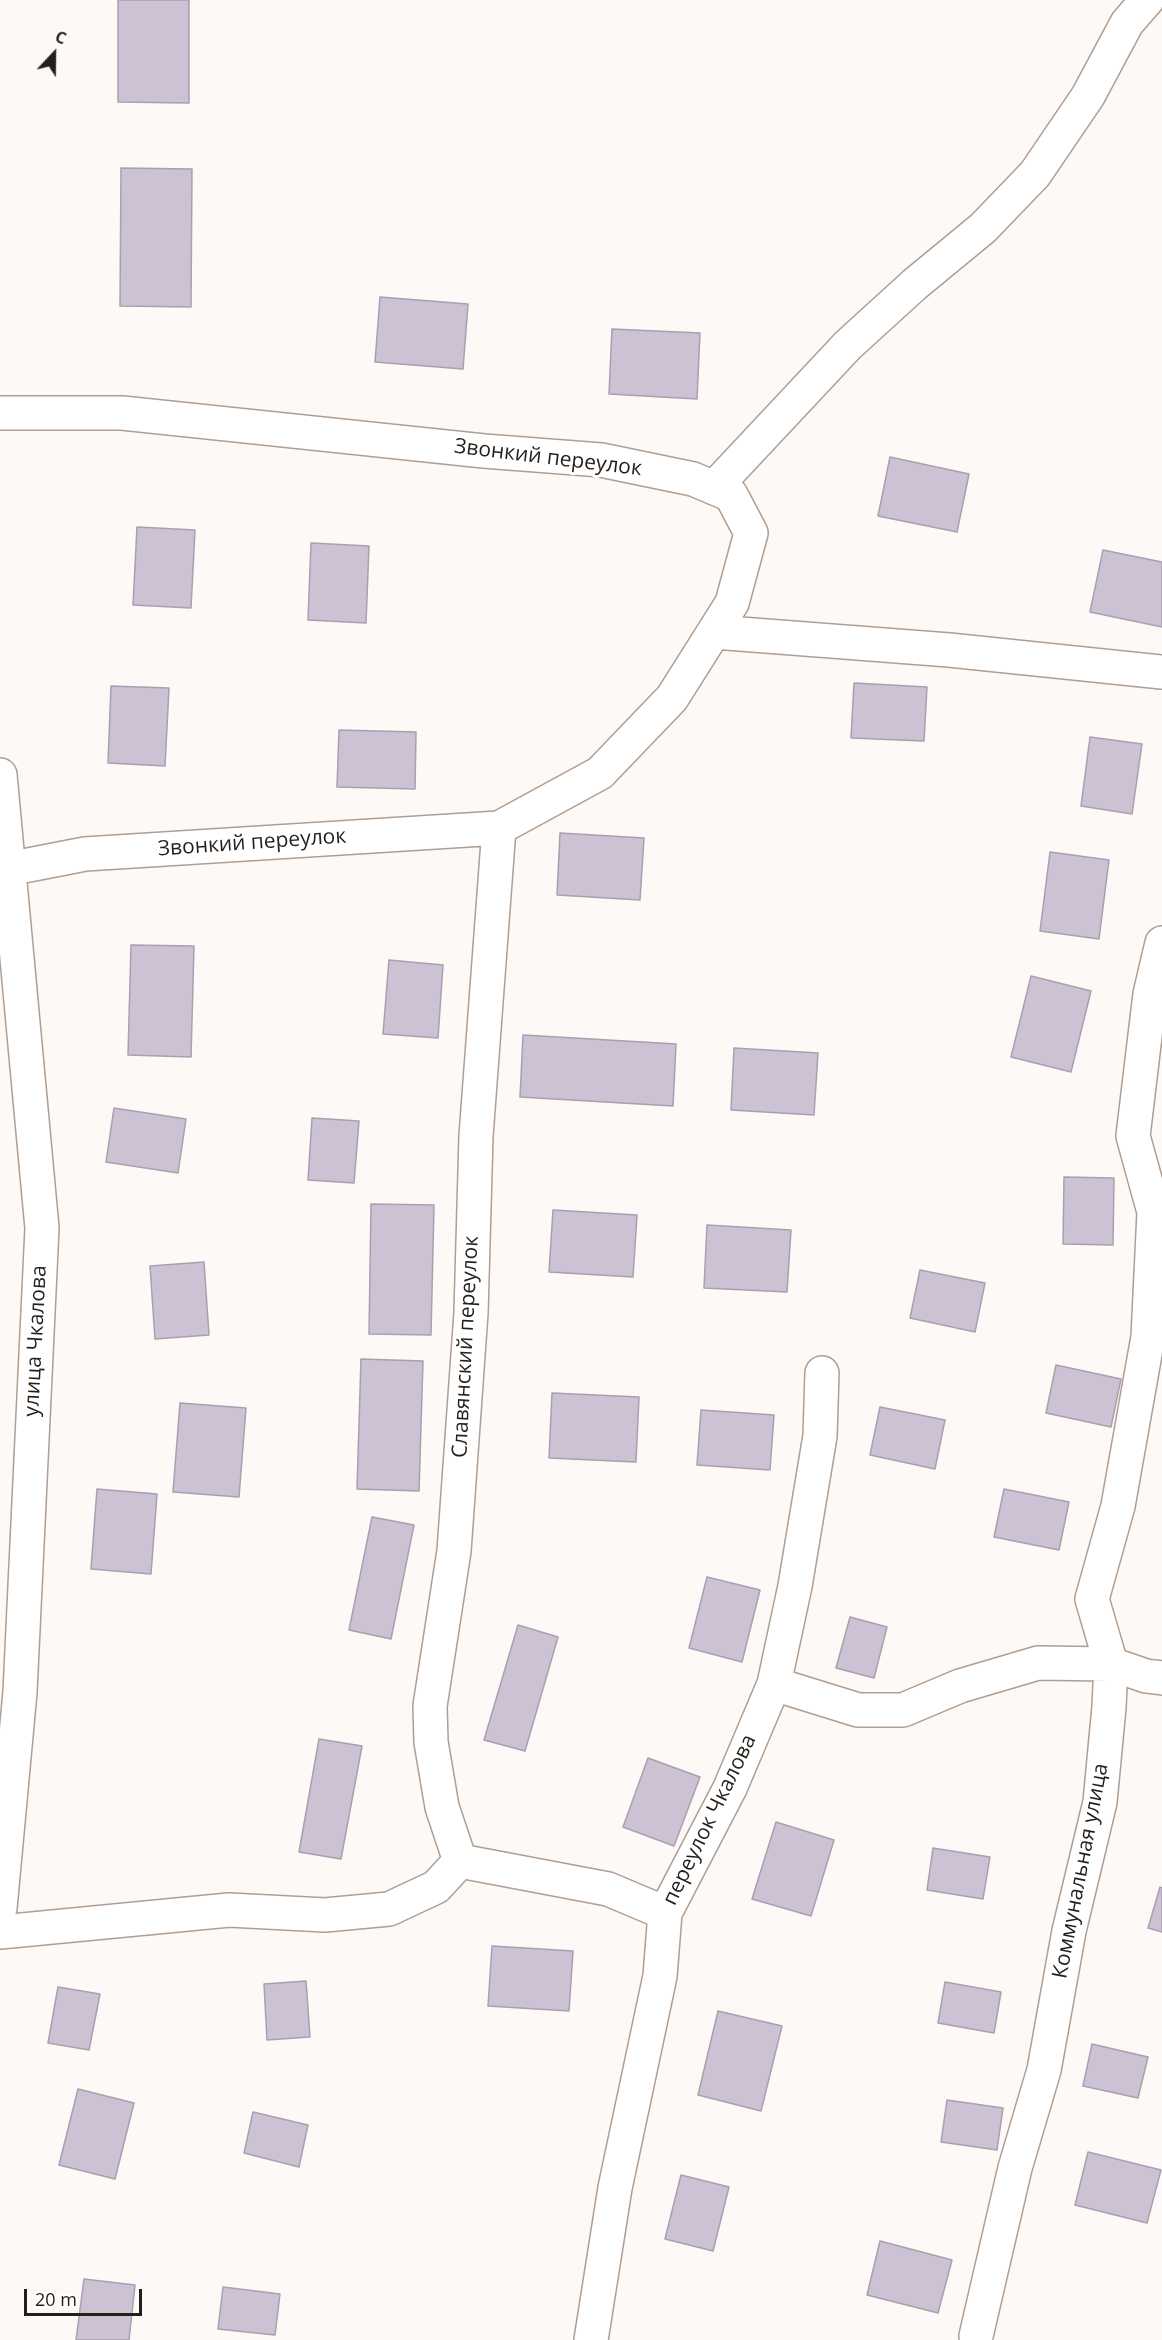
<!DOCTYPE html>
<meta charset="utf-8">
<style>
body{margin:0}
#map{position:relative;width:1162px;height:2340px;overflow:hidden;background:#fcf9f6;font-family:"Open Sans",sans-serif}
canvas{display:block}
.north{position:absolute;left:24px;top:24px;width:60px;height:60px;-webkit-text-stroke:4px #fff;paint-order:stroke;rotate:22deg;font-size:16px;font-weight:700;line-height:24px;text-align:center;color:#251f1a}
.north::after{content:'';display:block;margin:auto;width:21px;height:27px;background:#251f1a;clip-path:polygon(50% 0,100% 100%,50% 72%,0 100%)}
.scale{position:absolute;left:24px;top:2289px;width:118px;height:27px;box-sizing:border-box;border:3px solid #251f1a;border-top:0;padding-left:8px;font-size:18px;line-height:21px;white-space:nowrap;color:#251f1a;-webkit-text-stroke:4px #fff;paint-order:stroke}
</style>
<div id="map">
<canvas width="1162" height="2340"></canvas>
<div class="north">С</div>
<div class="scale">20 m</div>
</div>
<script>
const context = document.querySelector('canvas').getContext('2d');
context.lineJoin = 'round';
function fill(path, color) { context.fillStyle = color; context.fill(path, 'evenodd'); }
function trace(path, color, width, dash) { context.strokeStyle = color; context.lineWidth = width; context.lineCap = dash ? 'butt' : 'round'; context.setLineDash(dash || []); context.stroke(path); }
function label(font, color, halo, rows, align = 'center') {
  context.font = font + ' "Open Sans",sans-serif'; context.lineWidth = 6; context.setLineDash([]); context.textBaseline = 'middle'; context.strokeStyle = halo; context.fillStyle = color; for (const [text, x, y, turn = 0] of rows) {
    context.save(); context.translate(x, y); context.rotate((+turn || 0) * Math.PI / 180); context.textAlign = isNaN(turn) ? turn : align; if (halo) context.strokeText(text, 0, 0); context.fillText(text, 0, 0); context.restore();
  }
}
const building = new Path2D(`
 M118 0H189V103L118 102Z
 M121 168 192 169 191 307 120 306Z
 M380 297 468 304 463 369 375 362Z
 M612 329 700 333 697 399 609 394Z
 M890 457 969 474 957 532 878 516Z
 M137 527 195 530 191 608 133 605Z
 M311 543 369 546 366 623 308 620Z
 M1103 550 1162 562V627L1090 612Z
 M854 683 927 687 924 741 851 738Z
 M111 686 169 688 165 766 108 763Z
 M339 730 416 732 415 789 337 787Z
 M1090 737 1142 744 1132 814 1081 806Z
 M560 833 644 838 640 900 557 895Z
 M1050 852 1109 860 1099 939 1040 931Z
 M131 945 194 946 191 1057 128 1055Z
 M389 960 443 965 438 1038 383 1034Z
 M1031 976 1091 991 1071 1072 1011 1057Z
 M523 1035 676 1044 673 1106 520 1097Z
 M734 1048 818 1053 814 1115 731 1110Z
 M114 1108 186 1119 178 1173 106 1162Z
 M312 1118 359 1121 354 1183 308 1180Z
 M1064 1177 1114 1178 1113 1245 1063 1244Z
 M371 1204 434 1205 431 1335 369 1334Z
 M553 1210 637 1215 633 1277 549 1272Z
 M707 1225 791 1230 787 1292 704 1288Z
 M204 1262 209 1335 155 1339 150 1266Z
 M920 1270 985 1283 975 1332 910 1318Z
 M361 1359 423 1361 419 1491 357 1489Z
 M1056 1365 1121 1379 1111 1427 1046 1413Z
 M552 1393 639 1397 636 1462 549 1458Z
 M180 1403 246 1408 239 1497 173 1492Z
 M880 1407 945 1420 935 1469 870 1455Z
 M701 1410 774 1415 770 1470 697 1465Z
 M97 1489 157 1494 151 1574 91 1569Z
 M1004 1489 1069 1502 1059 1550 994 1537Z
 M372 1517 414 1525 391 1639 349 1630Z
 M707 1577 760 1590 742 1662 689 1648Z
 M850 1617 887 1627 874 1678 836 1668Z
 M518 1625 558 1637 525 1751 484 1740Z
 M319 1739 362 1746 341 1859 299 1852Z
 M648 1758 700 1777 674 1846 623 1827Z
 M776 1822 834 1840 811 1916 752 1899Z
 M933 1848 990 1857 983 1899 927 1890Z
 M1160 1887 1162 1888V1932L1148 1928Z
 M492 1946 573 1951 569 2011 488 2006Z
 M306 1981 310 2037 267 2040 264 1984Z
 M945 1982 1001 1992 994 2033 938 2023Z
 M58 1987 100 1994 89 2050 48 2043Z
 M718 2011 782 2026 761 2111 698 2095Z
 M1092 2044 1148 2057 1138 2098 1083 2086Z
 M78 2089 134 2103 115 2179 59 2165Z
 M947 2100 1003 2108 997 2150 941 2142Z
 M253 2112 308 2125 299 2167 244 2153Z
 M1088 2152 1161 2170 1147 2223 1075 2205Z
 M681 2175 729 2187 713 2251 665 2239Z
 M880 2241 952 2260 938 2313 867 2295Z
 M84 2279 135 2285 129 2340H76Z
 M223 2287 280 2294 275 2335 218 2329Z`);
const minor = new Path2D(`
 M0 413H122L484 451 601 460 693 479 731 495 751 533 732 603 672 698 600 773 499 828 85 854 8 869
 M714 488 848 345 915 284 983 228 1035 174 1088 96 1127 23 1147 0
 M714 632 949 650 1162 672
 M0 775 42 1228 20 1692 0 1908
 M774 1684 858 1710H903L960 1686 1038 1663 1111 1664 1146 1676 1162 1678
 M460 1861 442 1807 431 1742 430 1706 454 1551 471 1313 476 1136 499 828
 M0 1932 229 1910 325 1915 389 1909 436 1887 460 1861 608 1889 665 1913
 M976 2336 1015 2168 1044 2070 1069 1931 1100 1802 1109 1707 1111 1664 1092 1599 1118 1506 1148 1337 1154 1212 1133 1136 1150 994 1162 943
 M591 2340 615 2188 660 1976 665 1913 730 1788 774 1684 795 1586 820 1436 822 1373`);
const streetNames = [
 ["Звонкий переулок",548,458,7],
 ["Звонкий переулок",252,843,-4],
 ["улица Чкалова",36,1341,-87],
 ["Славянский переулок",466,1347,-87],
 ["переулок Чкалова",710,1820,-64],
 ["Коммунальная улица",1081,1871,-79]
];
fill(building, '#cdc2d4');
trace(building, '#a99fb0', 1.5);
trace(minor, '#af9e91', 36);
trace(minor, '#fff', 33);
label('21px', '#251f1a', '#fff', streetNames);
</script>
